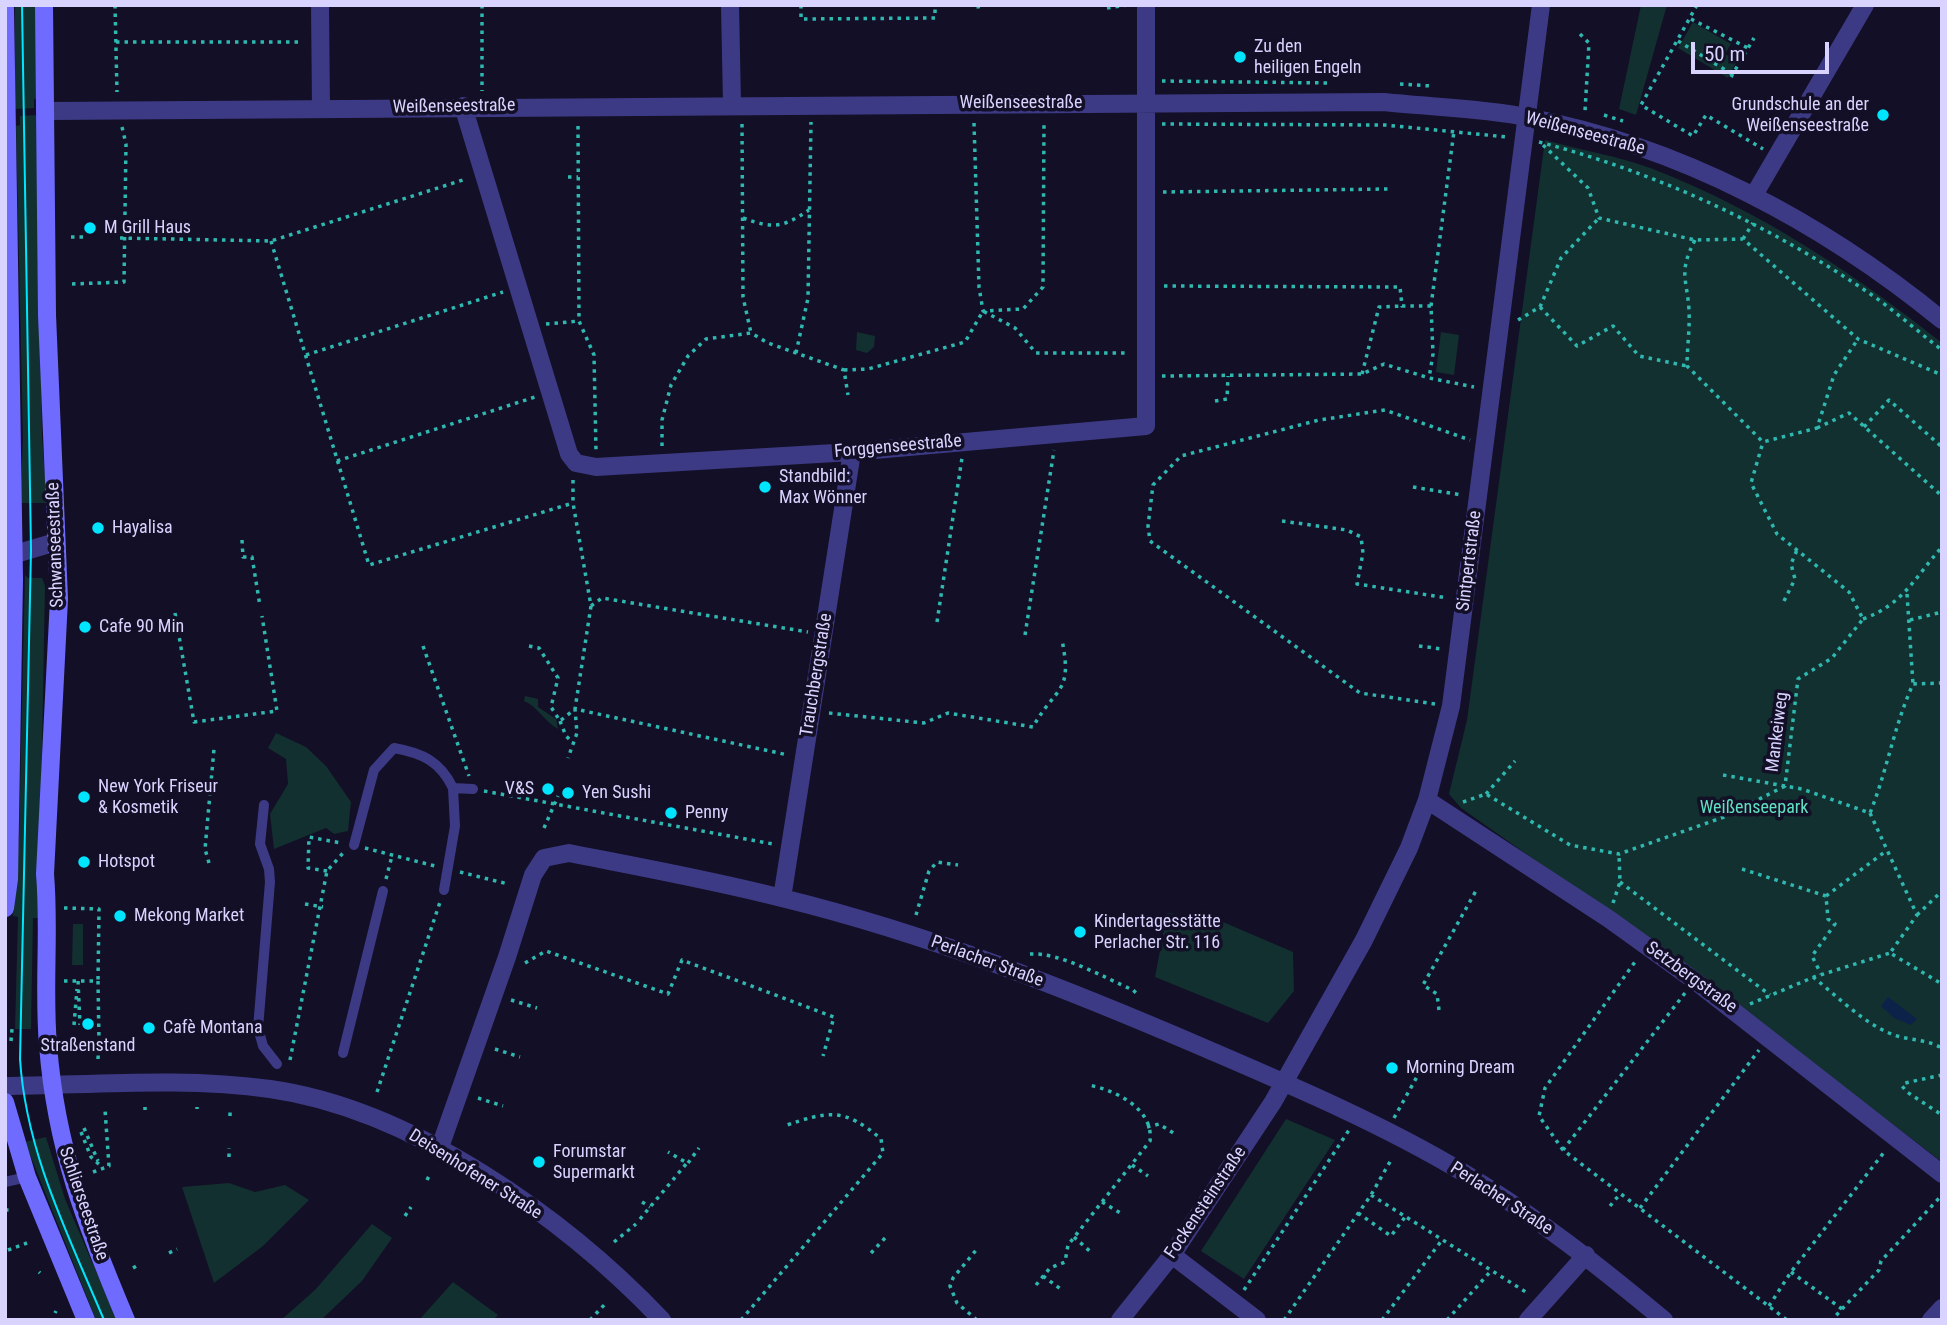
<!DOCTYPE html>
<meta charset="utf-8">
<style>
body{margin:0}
#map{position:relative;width:1947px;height:1325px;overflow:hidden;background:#130f26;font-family:"Roboto Condensed",sans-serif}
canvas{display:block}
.frame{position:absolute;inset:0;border:7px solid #d9d4ff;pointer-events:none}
.scale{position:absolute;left:1691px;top:42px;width:138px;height:32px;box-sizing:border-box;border:4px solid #d9d4ff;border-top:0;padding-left:9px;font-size:21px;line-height:24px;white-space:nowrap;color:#d9d4ff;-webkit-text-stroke:5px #130f26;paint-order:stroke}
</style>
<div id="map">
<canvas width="1947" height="1325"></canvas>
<div class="frame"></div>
<div class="scale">50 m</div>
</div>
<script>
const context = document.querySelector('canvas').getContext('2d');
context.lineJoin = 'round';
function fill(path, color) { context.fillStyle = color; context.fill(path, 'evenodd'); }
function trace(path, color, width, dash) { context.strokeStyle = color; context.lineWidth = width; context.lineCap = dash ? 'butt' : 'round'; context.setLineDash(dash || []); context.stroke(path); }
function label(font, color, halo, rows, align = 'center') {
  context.font = font + ' "Roboto Condensed",sans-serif'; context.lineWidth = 7; context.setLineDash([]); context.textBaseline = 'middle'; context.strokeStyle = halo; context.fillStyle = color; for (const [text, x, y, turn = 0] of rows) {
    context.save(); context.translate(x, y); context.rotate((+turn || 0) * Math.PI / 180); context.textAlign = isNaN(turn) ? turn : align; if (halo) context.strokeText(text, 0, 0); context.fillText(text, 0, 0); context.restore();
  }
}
const green = new Path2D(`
 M15 5H35L39 99H34V108L15 109Z
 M1641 5H1667L1636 115 1619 109Z
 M1693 22 1731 44 1725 54 1737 61 1728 78 1678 48Z
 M38 115 42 436 47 503H20L23 439 16 126 20 125V116Z
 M1545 140C1580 150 1619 156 1653 169 1759 210 1854 273 1942 343V1162L1698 975 1461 808 1449 794 1467 720Z
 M857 332 875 336 874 347 867 353 856 350Z
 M1441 332 1459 335 1454 375 1436 372Z
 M25 575 28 578H42L45 586 39 918H33L31 1029H15L18 917 13 916 19 836Z
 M525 696 538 699V707L556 719 558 729C544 721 537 706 524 701Z
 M276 733 306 747 326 766 351 802 348 831 334 834 326 828 274 849 270 814 288 784 286 759 268 748Z
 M1167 913 1216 919 1293 952 1294 991 1268 1023 1155 977Z
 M73 924H83V965H72Z
 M1286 1119 1335 1140 1244 1279 1201 1251Z
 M46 1137 65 1199 117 1320H96L25 1142Z
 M229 1183 255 1192 285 1185 309 1200 263 1246 214 1283 182 1187Z
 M372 1224 392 1238 362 1281 321 1320H281L315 1290Z
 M453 1282 498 1315 493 1320H419Z`);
const water = new Path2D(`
 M1888 997 1917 1019 1911 1025 1894 1018 1881 1006Z`);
const path = new Path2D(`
 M115 5 117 92
 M482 5V91
 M801 5V19L935 18V5
 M978 5 979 13
 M1697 5 1641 105 1693 136 1706 115 1763 149
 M1107 8 1128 5
 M1691 19 1748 48
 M1580 34 1589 43 1585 111
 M1678 41 1732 74
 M116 42H303
 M1731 77 1754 38
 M1162 81 1329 83
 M1400 84 1431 86
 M1604 115 1623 121
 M974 123 979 287 983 311 1023 309 1043 287 1044 122
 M742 124 743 297 751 333
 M1162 124 1385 125 1507 137
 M578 126 579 321 594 355 596 451
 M1539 142C1655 172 1767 224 1866 291 1893 309 1917 331 1942 350
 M1543 145 1588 188 1599 218 1695 240 1743 239 1858 339 1942 375
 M568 177H578
 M1163 192 1388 189
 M743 218C774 229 782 228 809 210
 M71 237H83
 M120 238 271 241 466 179
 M1743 239 1753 223
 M1695 240C1678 273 1687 278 1689 310 1690 329 1687 348 1687 366L1763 442 1817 428 1834 375 1858 339
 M271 241 369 565 573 503
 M72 284 124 282 126 144 122 127
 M1164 286 1400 287 1402 306H1431L1433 354 1429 378
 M1431 306 1454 131
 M1540 307 1561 258 1599 218
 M1518 320 1540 307 1577 346 1613 326 1639 356 1687 366
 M546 324 579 321
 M796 353 808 298 811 122
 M306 355 503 292
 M844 370 868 369 965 342 983 311 1015 328 1036 353H1128
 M1362 374 1379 307 1402 306
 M1162 376 1362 374 1384 364 1429 378 1474 387
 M1215 401 1227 399 1228 376
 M1864 427 1889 400 1942 447
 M1817 428 1849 413 1942 496
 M662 446V420L671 385 688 356 706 339 751 333 768 343 844 370 848 395
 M337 461 535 397
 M573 480V503L591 606 575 709 788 755
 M1413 487 1462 495
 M1282 521 1347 530 1361 537 1363 553 1357 584 1448 598
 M242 540 243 557H252L260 606
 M1907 594 1913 684
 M1784 601 1795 579 1791 564 1797 550
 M591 606 602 598 808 632
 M175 613 194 722 277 711 262 616
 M1863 619C1904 604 1915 577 1942 547
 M1910 620 1942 612
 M937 622 962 458
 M1025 635 1054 450
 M423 646 469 776
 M529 646 539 648 558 678 551 707 560 721 575 709 577 733 568 758
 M1419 646 1442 649
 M1435 704 1360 693 1150 541 1148 526 1153 485 1181 456 1319 420 1385 410 1470 440
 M829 713 924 723 948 713 1033 727C1056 685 1073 695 1062 640
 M560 721 566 736 573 743
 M1723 775 1785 786 1798 679 1832 658 1863 619 1849 592 1777 534 1751 483 1763 442
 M484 791 773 844
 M1486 794 1515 761
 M1463 802 1486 794 1570 845 1619 854 1724 817 1785 786 1802 789 1870 813C1887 771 1894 726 1913 684L1942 683
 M1870 813 1917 915 1890 953 1942 984
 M544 828 558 796
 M365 848 435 866
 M209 863 205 849 214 749
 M1742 869 1826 896 1828 919 1835 924 1812 956 1821 974
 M327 871 308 868 309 837 341 843
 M460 872 508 884
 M386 879 392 856
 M1620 882 1770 995
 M1826 896 1886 851
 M1613 903 1620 882 1619 854
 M305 904 323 907
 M64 908 99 909 98 981
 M916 915 929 871 937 862 958 865
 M1917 915 1942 891
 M1030 954C1060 952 1105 978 1133 990L1138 995
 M525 963 546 951 668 994 682 960 834 1017 823 1056
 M1813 977C1837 996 1861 1021 1889 1033 1907 1041 1924 1038 1942 1048
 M64 981H98L99 1042 71 1053
 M78 981 80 1025
 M1685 993 1563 1150 1787 1320
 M511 1000 537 1008
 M1750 1004 1814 977 1890 953
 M1439 1010 1437 994 1423 985 1477 889
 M74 1025 77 989
 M11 1041 12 1029
 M495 1049 520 1057
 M98 1059 99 1042
 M290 1060 327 871 343 853
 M1942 1075 1905 1083 1902 1086 1907 1092 1942 1115
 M377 1092 440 902
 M478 1098 503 1106
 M197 1109V1107
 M145 1110V1107
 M230 1116V1108
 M1394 1118 1419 1073
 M1147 1127 1159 1124 1175 1134
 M84 1128 98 1161
 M81 1132 91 1157 103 1168
 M1563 1150 1539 1116 1545 1088 1637 959
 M229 1157V1148
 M688 1163 699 1148
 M1132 1165 1148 1176
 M93 1172 109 1166 105 1110
 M427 1180 430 1174
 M1371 1195 1529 1294
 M642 1202 650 1207
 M1102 1202 1122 1214
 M1610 1206 1620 1194
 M1640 1208 1759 1050
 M5 1210H13
 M1358 1213 1391 1236 1405 1217
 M405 1216 411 1207
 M640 1219 687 1163 668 1152
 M1074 1237 1093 1254
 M614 1242 636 1224
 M8 1250 27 1243
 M169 1253 177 1249
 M871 1253 886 1237
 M133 1268 138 1265
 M39 1272 40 1273
 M1791 1272 1842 1309 1832 1320
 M1043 1276 1062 1290
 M1036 1285 1050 1268 1065 1262 1068 1245 1150 1141C1154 1108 1114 1090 1089 1085
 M1244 1290 1349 1130
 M1769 1306 1791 1272 1885 1151
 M1842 1309 1879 1270 1881 1261 1942 1195
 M55 1313 56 1311
 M590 1320 607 1302
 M741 1320 883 1153 881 1139C844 1107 828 1111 784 1126
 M977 1320 957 1303 950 1286 953 1278 977 1249
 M1284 1320 1371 1195 1391 1160
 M1382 1320 1442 1240
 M1447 1320 1490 1272`);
const service = new Path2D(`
 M264 805 260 844 269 869 270 882 258 1028 263 1046 277 1064
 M354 845 374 770 394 748C422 753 440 761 453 788
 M444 890 455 826 453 788 473 789
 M343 1053 383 891
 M5 1182 27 1177`);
const minor = new Path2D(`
 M320 5 321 108
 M730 5 732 104
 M463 106 569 454 576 463 596 467 852 452 1146 426V5
 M47 111 1384 102C1431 107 1481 108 1527 117 1680 146 1822 222 1942 320
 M1754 195 1865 5
 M5 557 56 542
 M1427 800 1609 919 1695 981 1942 1174
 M782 898 852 452
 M5 1086C93 1085 183 1077 270 1089 412 1109 565 1218 662 1320
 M439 1150 507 957 533 875 544 858 569 853C640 867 712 880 782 898 929 934 1070 990 1209 1050 1295 1087 1384 1125 1464 1173 1536 1216 1600 1267 1664 1320
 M1172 1255 1257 1320
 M1120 1320 1172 1255 1273 1102 1364 940 1409 848 1427 800 1451 706 1541 5
 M1528 1320 1586 1255
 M1931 1320 1942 1308`);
const secondary = new Path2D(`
 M44 5 47 315 59 599 45 874C50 931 43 988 48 1045 56 1149 86 1225 126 1320
 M5 8 14 579 9 879 5 908
 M5 1102 27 1177 86 1320`);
const tram = new Path2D(`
 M22 5 31 550 20 1059C26 1153 68 1234 104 1320`);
const markers = [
 [1240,57,7,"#00e5ff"],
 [1883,115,7,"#00e5ff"],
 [90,228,7,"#00e5ff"],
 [765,487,7,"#00e5ff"],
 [98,528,7,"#00e5ff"],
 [85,627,7,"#00e5ff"],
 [548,789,7,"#00e5ff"],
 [568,793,7,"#00e5ff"],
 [84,797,7,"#00e5ff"],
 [671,813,7,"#00e5ff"],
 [84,862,7,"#00e5ff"],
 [120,916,7,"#00e5ff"],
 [1080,932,7,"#00e5ff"],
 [88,1024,7,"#00e5ff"],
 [149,1028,7,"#00e5ff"],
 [1392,1068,7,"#00e5ff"],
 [539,1162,7,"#00e5ff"]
];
const poiNames = [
 ["Zu den",1254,47],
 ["heiligen Engeln",1254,68],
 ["Grundschule an der",1869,105,"right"],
 ["Weißenseestraße",1869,126,"right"],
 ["M Grill Haus",104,228],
 ["Standbild:",779,477],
 ["Max Wönner",779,498],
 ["Hayalisa",112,528],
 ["Cafe 90 Min",99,627],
 ["New York Friseur",98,787],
 ["& Kosmetik",98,808],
 ["V&S",534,789,"right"],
 ["Yen Sushi",582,793],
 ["Penny",685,813],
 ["Hotspot",98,862],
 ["Mekong Market",134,916],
 ["Kindertagesstätte",1094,922],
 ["Perlacher Str. 116",1094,943],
 ["Cafè Montana",163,1028],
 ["Straßenstand",88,1046,"center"],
 ["Morning Dream",1406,1068],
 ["Forumstar",553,1152],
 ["Supermarkt",553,1173]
];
const streetNames = [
 ["Weißenseestraße",1021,103],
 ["Weißenseestraße",454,107,-1],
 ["Weißenseestraße",1585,134,15],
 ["Forggenseestraße",898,447,-5],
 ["Schwanseestraße",56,545,-92],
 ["Sintpertstraße",1470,561,-83],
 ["Trauchbergstraße",817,675,-81],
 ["Mankeiweg",1778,732,-83],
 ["Perlacher Straße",987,962,20],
 ["Setzbergstraße",1691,978,36],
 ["Deisenhofener Straße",475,1175,32],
 ["Perlacher Straße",1501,1199,33],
 ["Fockensteinstraße",1206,1203,-56],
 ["Schlierseestraße",83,1204,71]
];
const parkNames = [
 ["Weißenseepark",1754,808]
];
fill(green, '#12302f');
fill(water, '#0c2248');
trace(path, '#2fb8b0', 3.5, [3.5, 5]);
trace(service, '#3d3a85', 10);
trace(minor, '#3d3a85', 18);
trace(secondary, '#6f6bff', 18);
trace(tram, '#00e5ff', 2);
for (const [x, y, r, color] of markers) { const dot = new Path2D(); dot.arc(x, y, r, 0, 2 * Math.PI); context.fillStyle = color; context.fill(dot); trace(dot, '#130f26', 2.5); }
label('18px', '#d9d4ff', '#130f26', poiNames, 'left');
label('18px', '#d9d4ff', '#130f26', streetNames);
label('18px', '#5fe0c0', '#130f26', parkNames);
</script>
